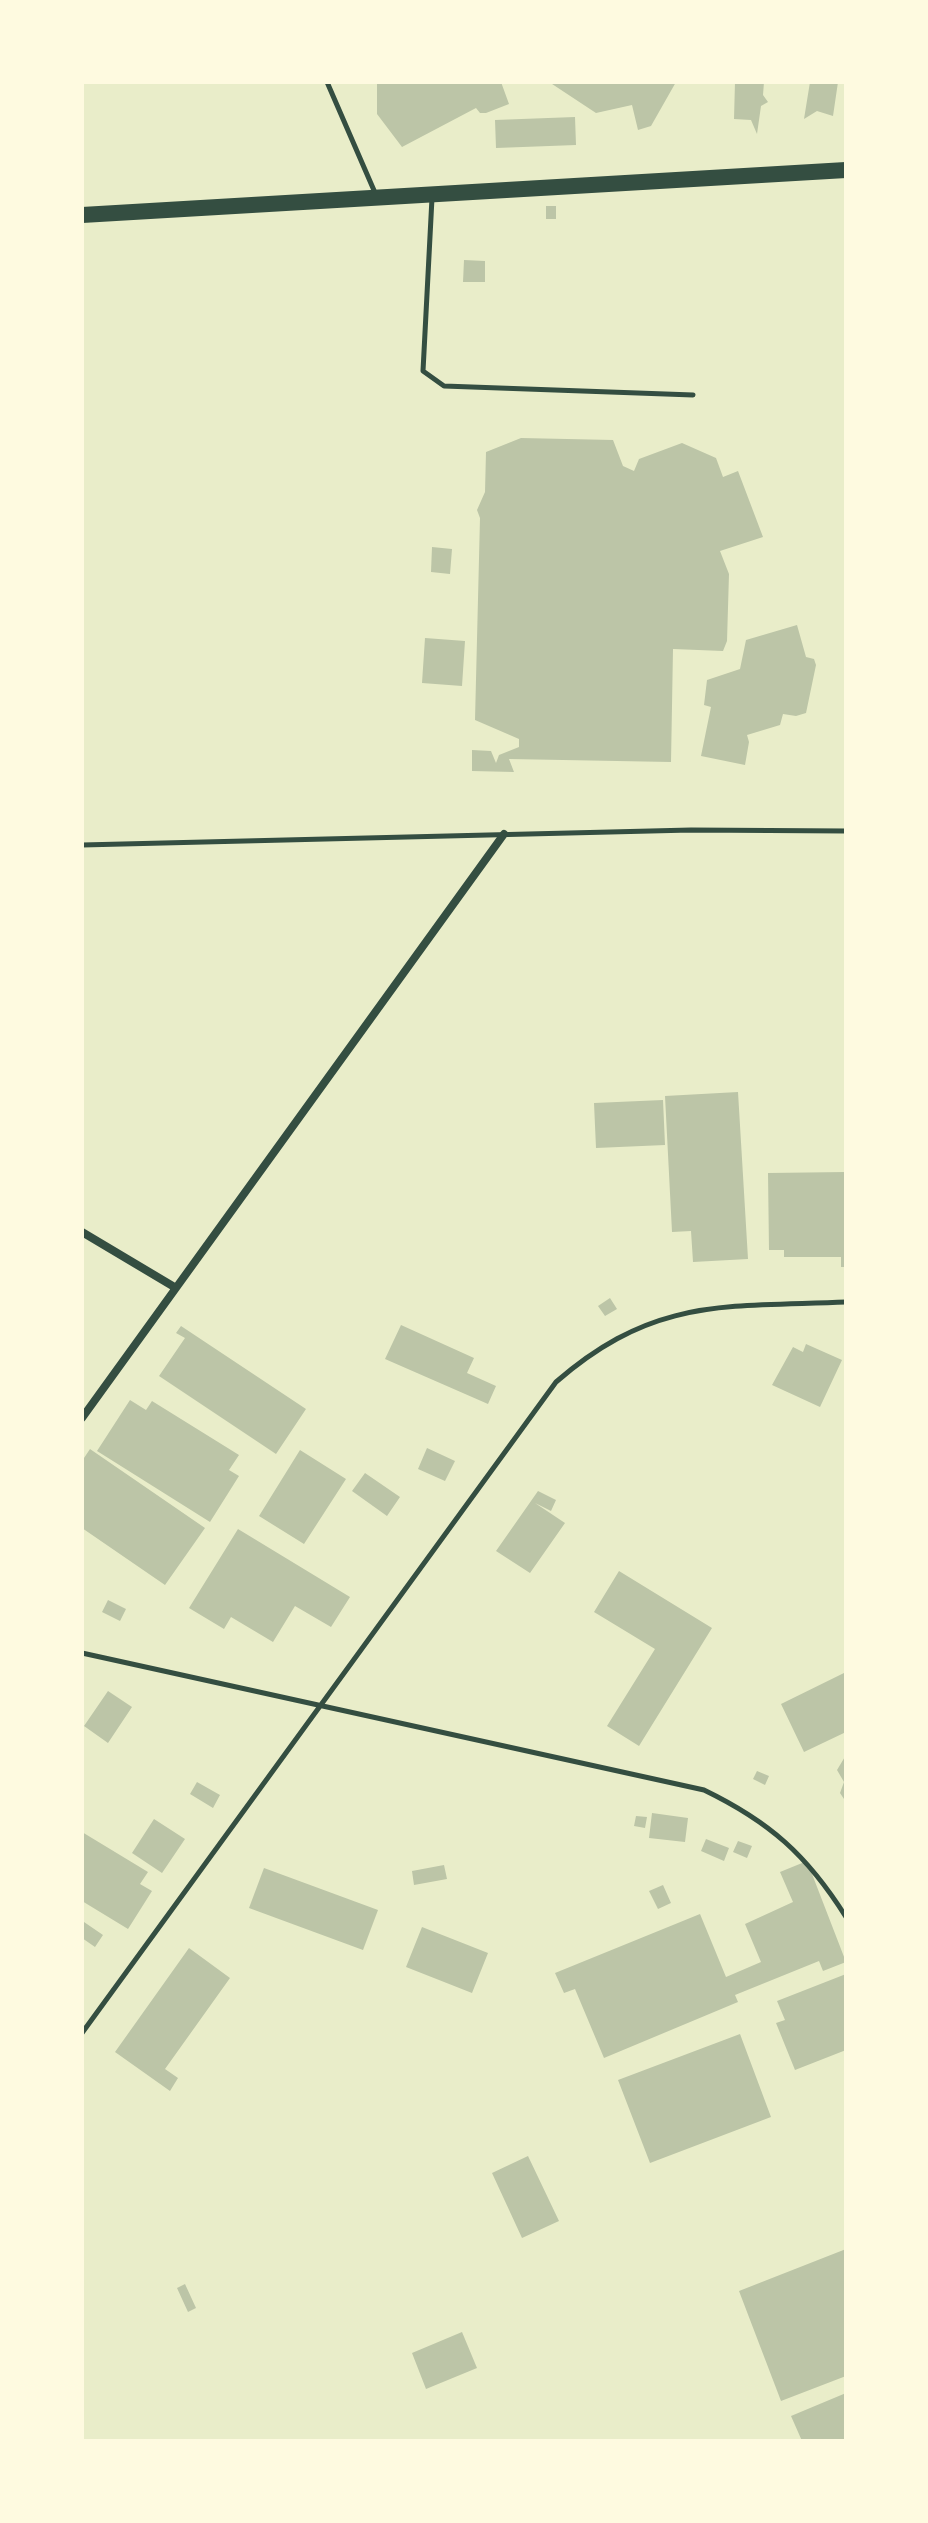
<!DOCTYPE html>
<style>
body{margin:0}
#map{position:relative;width:928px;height:2523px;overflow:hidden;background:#e9edc9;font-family:Lato,sans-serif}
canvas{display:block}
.frame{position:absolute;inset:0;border:84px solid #fefae0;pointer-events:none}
</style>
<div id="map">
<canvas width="928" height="2523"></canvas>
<div class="frame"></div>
</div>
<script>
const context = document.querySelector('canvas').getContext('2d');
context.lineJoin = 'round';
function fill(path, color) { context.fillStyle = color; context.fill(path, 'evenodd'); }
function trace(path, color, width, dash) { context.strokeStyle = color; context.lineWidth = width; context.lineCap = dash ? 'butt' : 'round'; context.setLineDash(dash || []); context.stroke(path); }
const building = new Path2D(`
 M377 82H501L509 104 486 113H480L476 108 402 147 377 114Z
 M549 82H676L651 126 638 130 632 105 596 113Z
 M735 82H764L763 95 768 102 761 106 757 134 751 120 734 119Z
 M810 82H838L833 116 817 111 804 119Z
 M575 117 576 145 496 148 495 120Z
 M546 206H556V219H546Z
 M464 260 485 261V282H463Z
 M521 438 613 440 623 466 634 471 639 459 682 443 716 458 723 477 738 471 763 537 720 551 729 574 727 641 723 651 673 649 671 762 509 759 514 772 472 771V750L491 751 496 763 499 755 519 747V739L475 720 480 518 477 510 485 492 486 452Z
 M432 547 452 549 450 574 431 572Z
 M797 625 806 657 814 659 816 665 806 713 796 716 783 714 780 725 747 735 749 742 745 765 701 756 711 707 704 705 707 680 740 669 746 640Z
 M425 638 465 641 462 686 422 683Z
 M738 1092 748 1259 693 1262 691 1231 672 1232 665 1096Z
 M663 1100 665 1145 596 1148 594 1103Z
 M846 1172V1267H841V1257H784V1250H769L768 1173Z
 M610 1298 617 1309 605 1316 598 1306Z
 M401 1325 474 1358 467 1373 496 1386 488 1404 385 1359Z
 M181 1326 306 1409 276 1454 159 1376 185 1338 176 1333Z
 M806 1344 842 1360 820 1407 772 1385 793 1347 803 1352Z
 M130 1400 146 1410 152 1401 239 1455 229 1470 239 1476 210 1522 97 1451Z
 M427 1448 455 1461 445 1481 418 1469Z
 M90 1449 205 1528 165 1585 82 1528V1461Z
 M300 1450 346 1479 304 1544 259 1516Z
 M365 1473 400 1497 387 1516 352 1491Z
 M538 1491 556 1500 551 1511 535 1503 565 1523 530 1573 496 1551Z
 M238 1529 350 1597 331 1627 295 1606 273 1642 231 1617 224 1629 189 1608Z
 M619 1571 712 1628 639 1746 607 1726 655 1649 594 1612Z
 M108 1600 126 1609 120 1621 102 1612Z
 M846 1672V1732L804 1752 781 1704Z
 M108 1691 132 1707 108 1743 84 1726Z
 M846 1755V1802L840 1793 844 1782 837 1770Z
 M757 1771 769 1776 765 1785 753 1779Z
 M197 1782 220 1795 213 1808 190 1794Z
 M652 1813 688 1818 685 1842 649 1838Z
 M636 1816 647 1817 645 1828 634 1826Z
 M154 1819 185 1839 162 1873 132 1853Z
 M82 1832 148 1872 140 1884 152 1891 128 1929 82 1901Z
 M706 1839 729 1848 724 1861 701 1851Z
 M738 1841 752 1846 747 1858 733 1852Z
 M807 1861 846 1962 823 1971 819 1961 735 1995 738 2002 604 2058 575 1989 564 1993 555 1973 700 1914 726 1977 761 1962 745 1924 793 1902 780 1872Z
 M444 1865 447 1879 414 1885 412 1871Z
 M264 1868 378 1910 363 1950 249 1908Z
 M663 1885 671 1903 658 1909 649 1891Z
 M84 1922 103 1935 95 1947 82 1938Z
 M422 1927 488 1953 472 1993 406 1967Z
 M189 1948 230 1978 165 2069 178 2078 170 2091 115 2052Z
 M846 1974V2050L795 2070 776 2023 785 2020 777 2001Z
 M740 2034 771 2117 650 2163 618 2080Z
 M528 2156 559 2221 522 2238 492 2173Z
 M846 2249V2376L781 2401 739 2291Z
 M185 2284 196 2308 188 2312 177 2288Z
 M462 2332 477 2368 426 2389 412 2353Z
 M846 2393V2441H802L791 2416Z`);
const service = new Path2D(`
 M327 82 376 195
 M432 198 423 371 444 386 693 395
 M82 845 691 830 846 831
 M82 1653 704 1790C770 1822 807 1855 846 1917
 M82 2033 556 1382C654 1297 724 1307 846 1302`);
const minor = new Path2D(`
 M82 1232 176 1288
 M82 1418 504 834`);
const secondary = new Path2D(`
 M82 215 846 170`);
fill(building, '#bcc5a7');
trace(service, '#344e41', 5);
trace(minor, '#344e41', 8);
trace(secondary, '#344e41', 16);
</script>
